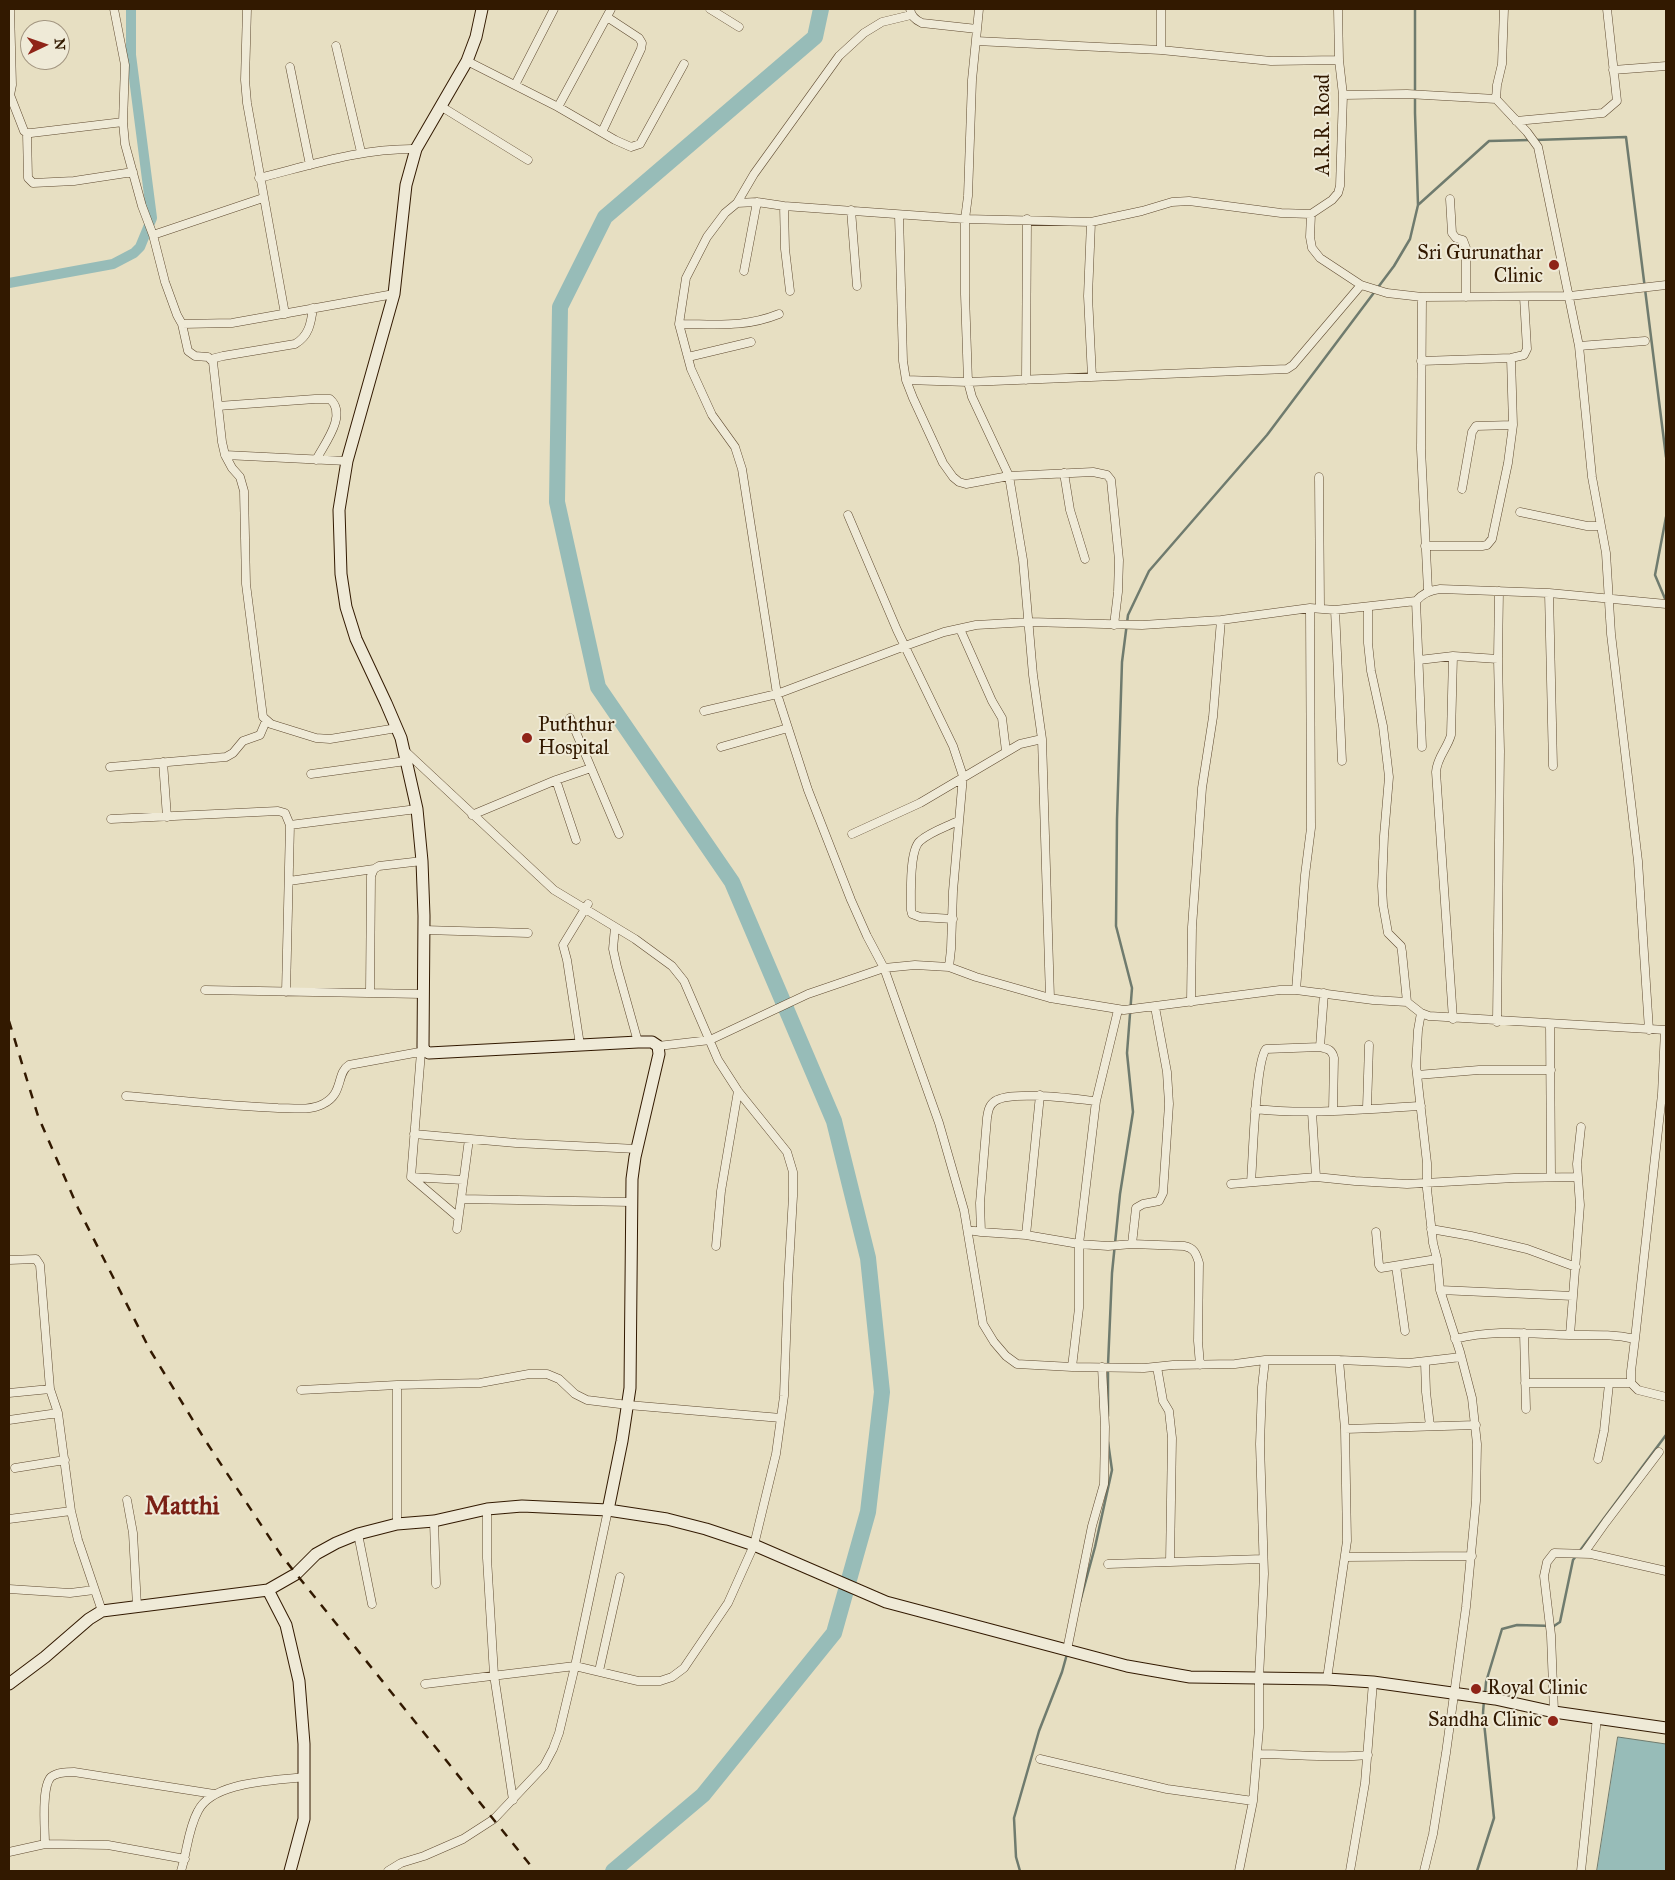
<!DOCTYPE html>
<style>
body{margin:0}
#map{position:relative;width:1675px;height:1880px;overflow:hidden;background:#e7dfc2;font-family:"IM FELL Great Primer",serif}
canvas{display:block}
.frame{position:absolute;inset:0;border:10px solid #321900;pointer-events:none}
.north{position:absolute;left:20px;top:20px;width:50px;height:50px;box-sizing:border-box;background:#efead7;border:1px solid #a39681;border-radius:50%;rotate:87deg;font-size:14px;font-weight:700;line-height:20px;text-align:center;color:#321900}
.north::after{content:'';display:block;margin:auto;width:18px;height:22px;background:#8f2418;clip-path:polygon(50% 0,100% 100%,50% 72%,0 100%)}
</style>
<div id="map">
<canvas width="1675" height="1880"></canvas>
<div class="frame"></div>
<div class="north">N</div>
</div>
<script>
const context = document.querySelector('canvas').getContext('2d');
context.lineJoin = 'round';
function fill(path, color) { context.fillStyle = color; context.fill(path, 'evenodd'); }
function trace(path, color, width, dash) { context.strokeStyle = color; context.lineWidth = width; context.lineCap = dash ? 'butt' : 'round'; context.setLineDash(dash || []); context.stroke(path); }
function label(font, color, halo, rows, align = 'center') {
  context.font = font + ' "IM FELL Great Primer",serif'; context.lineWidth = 4; context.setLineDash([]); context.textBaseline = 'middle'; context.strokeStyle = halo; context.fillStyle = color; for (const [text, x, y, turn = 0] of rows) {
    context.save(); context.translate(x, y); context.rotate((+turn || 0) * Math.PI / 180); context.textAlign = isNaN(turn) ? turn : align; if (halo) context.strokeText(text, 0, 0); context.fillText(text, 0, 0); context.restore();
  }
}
const water = new Path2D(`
 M1618 1737 1666 1744V1871H1597Z`);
const stream = new Path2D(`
 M1535 140 1626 137 1666 457
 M1418 205 1489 141 1530 140
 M1666 517 1655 575 1666 601
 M1108 1416V1365L1112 1273 1120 1194 1133 1112 1127 1053 1132 988 1116 926 1117 819 1122 662 1128 615 1149 571 1267 435 1394 266 1410 239 1418 205 1415 113V9
 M1080 1602 1095 1547 1112 1470 1108 1442
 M1485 1694 1486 1682 1502 1629 1517 1625 1554 1626 1560 1622 1573 1560 1666 1435
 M1020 1871 1016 1857 1014 1818 1039 1731 1062 1672 1067 1654
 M1477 1871 1494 1818 1483 1713 1484 1700`);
const canal = new Path2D(`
 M9 283 113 264 134 253 140 247 152 218 131 55V9`);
const river = new Path2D(`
 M613 1871 703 1795 834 1633 868 1512 882 1392 868 1258 834 1121 732 882 598 687 557 502 560 307 605 217 815 37 821 9`);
const street = new Path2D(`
 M10 9 12 85 10 95 24 131 27 133H31L123 122
 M114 9 125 65 123 122 125 144 142 206 153 235 165 282 177 315 182 324 188 351 195 356 208 357 213 362 222 442 225 455 232 468 240 477 244 491 246 584 263 717 271 724 316 738 330 739 397 728
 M247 9 245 80 247 103 285 314
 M710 9 739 27
 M910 9C911 16 915 20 922 23L977 29
 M979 9 972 80 968 196 965 219V294L968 382 972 397 1009 476 1023 560 1033 675 1042 739 1050 998 1124 1010 1280 990H1296L1373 1000 1407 1002 1421 1013 1429 1016 1666 1030
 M1338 9 1339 60 1343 95 1340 186 1338 193 1332 200 1311 214 1310 237 1312 248 1320 258 1361 285 1387 293 1422 297 1570 296 1666 285
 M1504 9 1502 64 1497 85 1496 99 1527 132 1538 147 1579 346 1592 477 1606 553 1611 634 1638 861 1649 1030
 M976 41 1161 50 1271 61 1339 60
 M336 46 361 152
 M1161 50V9
 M467 61 558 107 615 140 631 147 640 144 684 64
 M290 67 310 165
 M1613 70 1666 66
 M515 85 554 9
 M1343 95 1407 94 1496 99
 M442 107 528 160
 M558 107 611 9
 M1516 121 1603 113 1617 101 1607 9
 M602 132 641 49 642 43 639 38 607 17
 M27 133 28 178 33 183 74 181 133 172
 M259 178C311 165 362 148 416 149
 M1450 199 1452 233 1456 238 1463 240 1466 248V297
 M737 203 754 174 839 56 864 33 882 22 911 15
 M784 206 785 249 790 291
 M851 210 857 286
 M1311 214 1281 213 1189 201 1172 202 1142 211 1091 222 965 219 784 206 757 202 737 203 725 213 707 237 686 278 679 324 691 369 712 415 735 447 742 469 777 694 808 790 851 900 867 936 884 968 939 1123 964 1210 983 1324 994 1342 1006 1356 1017 1364 1072 1367 1144 1368 1173 1365 1235 1364 1265 1360H1339L1409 1363 1461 1357
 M899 215 903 361 906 380 913 398 943 463 953 477 959 482 966 484 1009 476 1093 472 1107 475 1111 480 1119 560 1118 592 1114 625
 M1091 222 1088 296 1092 377
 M153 235 263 198
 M744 271 757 202
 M1422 297 1421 449 1428 591
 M182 324 232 323 394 294
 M679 324C716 324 744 328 779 314
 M1579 346 1645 341
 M688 357 751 342
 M211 359 223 356 295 344C309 336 311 323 313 308
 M1421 361 1511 358 1524 355 1527 349 1524 297
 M906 380 968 382 1287 369 1293 365 1361 285
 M1026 380 1027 219
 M218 406 315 399H330C348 415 324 444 316 460
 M225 455 347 461
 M1064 473 1070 510 1085 559
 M1319 477 1320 607
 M1462 489 1472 432 1476 426 1513 425
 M1520 512 1587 526H1601
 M848 515 897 630 953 746 963 776 953 891 951 949 949 967
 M1425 546H1482L1487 545 1492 539 1508 463 1513 425 1511 358
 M1549 593 1553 766
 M1416 601 1422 747
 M1368 607V643L1371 671 1383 726 1389 777 1384 836 1382 886 1383 905 1388 933 1401 946 1402 952 1407 1002
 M1335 610 1342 761
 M960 629 992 701 1002 718 1006 751
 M1453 656 1451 735C1447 749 1437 757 1436 772L1453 1019
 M1419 660 1453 656 1498 659
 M704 711 777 694 905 646 944 632 976 625 1029 622 1142 625 1221 620 1310 608 1335 610 1416 601C1423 593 1430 590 1440 589L1549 593 1666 604
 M570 718 619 834
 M721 747 788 728
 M404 750 554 890 635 939 672 966 684 981 718 1060 738 1091 787 1152 793 1172V1196L788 1283 784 1396 776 1454 754 1545 728 1603 684 1668 672 1677 660 1681H638L575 1666 425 1684
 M163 762 167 817
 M110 767 226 757 233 753 243 741 260 735 266 721
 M311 774 406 761
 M556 780 576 840
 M472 815 556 780 591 768
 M111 819 278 811 285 813 290 825 286 992
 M290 825 417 809
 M852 834 920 803 1020 744 1042 739
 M289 881 374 869
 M953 919 920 917 912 914 911 910C911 895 909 850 920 841 930 832 946 827 958 821
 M615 927 613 949 617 967 638 1042
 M424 930 528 933
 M205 990 422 994
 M1296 990 1305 875 1311 828 1310 608
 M370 993 371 876 374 869 379 866 422 861
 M1191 1002 1192 927 1202 788 1213 717 1221 620
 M1421 1013 1418 1030 1416 1066 1427 1163V1189L1433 1243 1437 1259 1440 1290 1460 1352 1472 1398 1477 1444 1476 1501 1466 1607 1446 1753 1433 1834 1424 1871
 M1497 1022 1500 751 1498 659 1499 591
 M1550 1024 1551 1177
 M580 1045 567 960 563 945 588 904
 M658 1046 710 1040 808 994 884 968 915 965 949 967 976 977 1050 998
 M1320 1047 1324 993
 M421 1052 411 1177 458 1217
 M1417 1075 1479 1070H1551
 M126 1096C177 1100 227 1106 278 1108 292 1108 310 1111 323 1104 344 1094 336 1073 349 1065L425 1051
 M1367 1108 1369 1045
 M1255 1109C1310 1115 1366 1109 1421 1106
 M1312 1112 1316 1177
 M414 1134 516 1143 637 1149
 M411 1177 463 1180
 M1251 1182C1253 1159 1255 1063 1266 1049L1320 1047C1329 1049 1332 1050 1334 1058L1333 1110
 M1231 1184 1316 1177 1355 1181 1407 1184 1514 1178 1578 1177
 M461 1199 631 1202
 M457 1229 469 1139
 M1431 1229 1471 1236 1527 1249 1576 1267
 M968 1230 981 1232 1026 1235 1079 1244 1108 1246 1132 1244 1184 1246C1194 1248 1196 1253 1199 1263L1198 1341 1200 1365
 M981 1232 980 1203 987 1118C988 1111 989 1105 995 1101 1011 1090 1075 1099 1096 1101
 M1376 1232 1379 1265 1381 1268 1437 1259
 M1026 1235 1040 1095
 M1132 1244 1136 1208 1143 1204 1159 1201 1163 1193 1169 1104 1167 1072 1155 1007
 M716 1246 721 1191 738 1091
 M9 1260 36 1259 40 1265 50 1389 58 1413 71 1511 78 1540 102 1611
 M1396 1266 1405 1331
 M1440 1290 1573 1296
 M1524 1333 1526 1409
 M1570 1335 1580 1205 1577 1164 1581 1127
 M1455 1339C1494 1329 1531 1334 1570 1335 1593 1335 1613 1334 1635 1339L1631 1371V1383L1638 1390 1666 1397
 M1635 1339 1662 1094 1665 1030
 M1425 1362 1426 1392 1430 1426
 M1072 1367 1079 1308V1244L1096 1101 1118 1010
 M1157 1367 1163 1401 1169 1411 1172 1438 1170 1562
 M1525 1383H1631
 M397 1385V1524
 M301 1390 397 1385 480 1383 529 1374H547L559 1379 575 1394 587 1400 628 1405 781 1418
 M9 1393 50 1389
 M9 1420 58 1413
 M1345 1429 1476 1425
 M1598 1459 1604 1431 1609 1384
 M15 1468 65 1460
 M127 1500 133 1533 137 1606
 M487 1509V1558L494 1675 513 1800
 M9 1519 71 1511
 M434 1521 436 1584
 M358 1534 372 1604
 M1584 1553 1606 1522 1659 1452
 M1345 1557 1472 1556
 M1108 1564 1263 1559
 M9 1589 70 1593 94 1590
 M1067 1650 1092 1526 1104 1484 1105 1427 1102 1367
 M599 1671 620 1577
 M1327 1679 1347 1541 1345 1429 1339 1360
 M1554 1712 1551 1635 1544 1576 1547 1562 1554 1553 1591 1554 1666 1571
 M1257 1754C1295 1754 1330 1759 1368 1755
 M1040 1759 1167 1789 1253 1801
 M45 1844C45 1830 41 1787 51 1777 57 1772 67 1772 74 1772L214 1794
 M9 1852 45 1844 108 1845 185 1859
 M181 1871C187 1852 188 1829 198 1811 213 1781 275 1781 305 1777
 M388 1871 401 1863 424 1856 463 1839 494 1819 544 1766 553 1749 559 1733 575 1666 608 1510
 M1239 1871 1253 1801 1259 1728V1678L1264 1574 1260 1444 1262 1387 1265 1360
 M1350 1871 1365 1783 1373 1682
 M1581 1871 1597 1717`);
const secondary = new Path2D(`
 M482 9 476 37 467 61 416 149 406 185 394 294 347 461 339 510 341 574 346 607 356 639 386 703 401 738 417 809 422 861 424 916 423 1047 425 1051 429 1053 638 1042H652L658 1046 659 1054 635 1157 632 1179 630 1388 622 1441 608 1510
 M268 1590 286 1625 299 1681 304 1744V1819L290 1871
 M9 1684 45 1657 89 1619 102 1611 268 1590 296 1574 316 1554 336 1543 358 1534 397 1524 434 1521 487 1509 522 1506 608 1510 667 1519 706 1529 754 1545 886 1602 1127 1666 1190 1677 1327 1679 1373 1682 1495 1699 1554 1712 1666 1728`);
const rail = new Path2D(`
 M9 1021 38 1116 78 1208 150 1350 205 1440 281 1555 535 1871`);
const markers = [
 [1554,265,6,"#8f2418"],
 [527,738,6,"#8f2418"],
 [1476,1689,6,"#8f2418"],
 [1553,1721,6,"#8f2418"]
];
const streetNames = [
 ["A.R.R. Road",1324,125,-90]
];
const poiNames = [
 ["Sri Gurunathar",1543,254],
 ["Clinic",1543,277],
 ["Puththur",538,726,"left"],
 ["Hospital",538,749,"left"],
 ["Royal Clinic",1487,1689,"left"],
 ["Sandha Clinic",1542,1721]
];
const districtNames = [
 ["Matthi",182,1508]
];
fill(water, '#97bcb8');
trace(water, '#6f7b6e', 1);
trace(stream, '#6f7b6e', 2.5);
trace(canal, '#97bcb8', 10);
trace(river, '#97bcb8', 16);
trace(street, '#5f4a30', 9);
trace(secondary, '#321900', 13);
trace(street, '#efead7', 8);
trace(secondary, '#efead7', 11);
trace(rail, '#321900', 2.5, [9, 9]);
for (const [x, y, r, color] of markers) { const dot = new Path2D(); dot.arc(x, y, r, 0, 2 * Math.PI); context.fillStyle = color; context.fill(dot); trace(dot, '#efead7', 2); }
label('20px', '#321900', '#efead7', streetNames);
label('20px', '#321900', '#efead7', poiNames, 'right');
label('bold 25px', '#7a1f14', '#efead7', districtNames);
</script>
